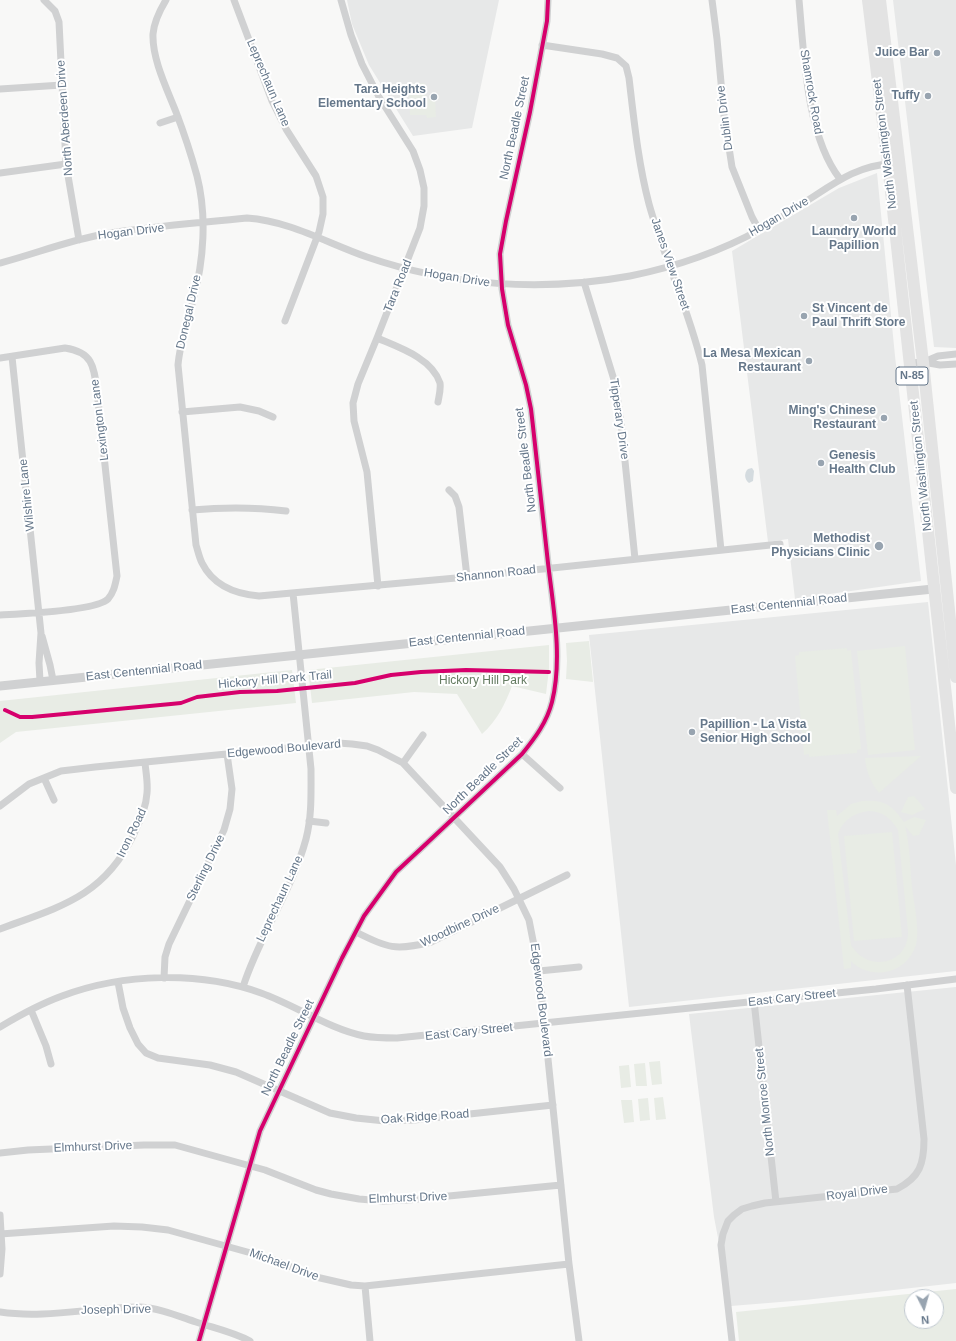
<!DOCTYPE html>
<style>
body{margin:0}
#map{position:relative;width:956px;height:1341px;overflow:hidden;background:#f8f8f7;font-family:Arial,sans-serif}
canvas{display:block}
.north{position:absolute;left:904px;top:1289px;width:40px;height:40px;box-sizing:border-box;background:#fff;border:1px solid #c1c9d0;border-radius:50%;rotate:174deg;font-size:11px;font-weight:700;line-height:16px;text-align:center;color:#65778a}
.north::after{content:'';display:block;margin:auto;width:14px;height:18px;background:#98a4b0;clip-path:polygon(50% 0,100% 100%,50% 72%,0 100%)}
</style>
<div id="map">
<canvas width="956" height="1341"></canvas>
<div class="north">N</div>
</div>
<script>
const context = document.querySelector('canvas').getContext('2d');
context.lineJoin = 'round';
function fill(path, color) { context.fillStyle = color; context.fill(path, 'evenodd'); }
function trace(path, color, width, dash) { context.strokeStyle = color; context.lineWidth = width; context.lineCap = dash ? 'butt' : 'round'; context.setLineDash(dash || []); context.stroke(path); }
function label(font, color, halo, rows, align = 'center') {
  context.font = font + ' Arial,sans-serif'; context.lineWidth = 4; context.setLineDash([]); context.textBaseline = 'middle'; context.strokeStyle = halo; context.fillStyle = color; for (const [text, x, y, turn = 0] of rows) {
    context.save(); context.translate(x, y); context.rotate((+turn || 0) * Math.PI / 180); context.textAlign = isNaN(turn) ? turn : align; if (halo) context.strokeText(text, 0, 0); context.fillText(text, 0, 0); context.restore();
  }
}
const built = new Path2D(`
 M347 0H499L472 128 413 136 369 65 352 24Z
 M893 0H956V348L934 347Z
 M877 173 895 356 921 581 795 599 788 539 768 542 732 251 839 188Z
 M928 602 956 865V971L629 1007 589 635Z
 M956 987V1283L805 1300 731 1306 714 1217 689 1014Z`);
const green = new Path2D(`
 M425 83 426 99 435 98 436 117 427 118 426 115H410L409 84Z
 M589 641 593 682 566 679 567 661 566 643Z
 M549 645V669L546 694 512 686C505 704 497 721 482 734L457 694 414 692 312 703 308 670Z
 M905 646 915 750 868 755 857 651Z
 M847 648V651L851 650 861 749 857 750V753L809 757V754L804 755 795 656 799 655V652Z
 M292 670 296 703 16 732 0 743V701Z
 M921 756 879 793C871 783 866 771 865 758Z
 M914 796 925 809 912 815 901 812 908 797Z
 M862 801C884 799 892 805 904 822L914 817 926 820 919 835 913 836 905 826C910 846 910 867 912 887 914 904 920 930 916 945 911 960 899 970 885 972 873 974 859 970 851 961V968L844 969 827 810H836L837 816 851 804ZM868 811C882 811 891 818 898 830L908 931C909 965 867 973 851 945L838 834C843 820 854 813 868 811Z
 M892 832 902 937 854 941 844 836Z
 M660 1061 662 1084 652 1085 649 1062Z
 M645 1063 647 1086H636L634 1064Z
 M629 1065 631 1087 621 1088 619 1066Z
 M663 1097 666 1119 656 1120 654 1098Z
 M648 1098 650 1120 640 1121 638 1099Z
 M621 1100H632L634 1122 624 1123Z
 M956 1289V1341H739L736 1312ZM912 1297H936V1321H912Z`);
const water = new Path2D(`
 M752 468 754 471 753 481 749 483C744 479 744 473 748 469Z`);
const minor = new Path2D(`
 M44 0 55 11 59 22 66 164 79 240
 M166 0C160 10 154 21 153 34 152 59 167 89 176 112 184 133 191 154 197 176 207 215 204 261 193 300 188 321 180 342 178 365L196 545C198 551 199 557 202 563 213 585 235 594 259 596L467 577 780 544
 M234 0 272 101 286 129 316 176 323 197V214L319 232 285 321
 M341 0 351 35 362 64 379 97 413 151 420 170 424 188V206L420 228 377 338 358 384 353 403 354 421 367 472 378 586
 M712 0 717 39 724 115 732 167 752 217 759 230
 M799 0C804 54 806 135 840 179
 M542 45 602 54 617 58 626 66 629 78C634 120 638 162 649 204 664 258 689 310 702 365L721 550
 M0 89 62 85
 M160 123 178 117
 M0 173 66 164
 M0 263C35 254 69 240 105 234 152 226 200 223 247 218 290 221 327 243 367 257 451 286 542 292 630 276 675 267 721 251 761 229 776 220 791 212 805 202 832 185 857 165 891 164
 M584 282 615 383 621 422 635 559
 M377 338C398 347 432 358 440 383 441 389 439 396 438 402
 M12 357 41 633 39 663 40 681
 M0 358 65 348C93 352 94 367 97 391L117 576C115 585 114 592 108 599 96 611 20 614 0 615
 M924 362 938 356 956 354
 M910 363 923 362 940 365 956 364
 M182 412 240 407 259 411 273 417
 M449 490 455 496 459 507 467 577
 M192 510C225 507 254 507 286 511
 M42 636 50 665 53 680
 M522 754 560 788
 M403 763 423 735
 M44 778 54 800
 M0 806 29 784 61 771 95 767 338 743 352 744 367 746 378 750 403 763 500 867 514 889 529 920 539 971 569 1264 579 1341
 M309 821 326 823
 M0 929C59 907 103 897 133 836 139 822 146 809 147 793 148 783 146 773 145 763
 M356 932C387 948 396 951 431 942L567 875
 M539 971 579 967
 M164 978 165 957 169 944 224 830 230 809 232 789 227 754
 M118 982 123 1008 130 1028 138 1044 146 1053 158 1058 210 1065 236 1072 330 1113 356 1118 385 1121 414 1120 553 1105
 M243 987C259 936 292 891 306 839 312 816 311 793 311 769L293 593
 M754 1001 776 1202
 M31 1010 46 1046 51 1064
 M0 1027C20 1015 40 1004 62 996 123 973 200 971 261 993 295 1005 329 1029 364 1036 375 1038 387 1038 397 1038L876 989 956 979
 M0 1153 28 1150 144 1145H175L265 1170 316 1190 331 1194 359 1199 383 1201 408 1200 561 1185
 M0 1215 2 1249 0 1274
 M0 1234 114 1226 142 1227 168 1230 269 1258 316 1277 351 1285 365 1286 569 1264
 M365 1286 370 1341
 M0 1312C46 1319 93 1307 140 1307 159 1308 178 1316 196 1322 214 1328 233 1332 250 1341
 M199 1341 260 1131 342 958 364 916 396 872 522 754C535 738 547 722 552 702 563 658 553 606 548 563 542 511 537 460 531 409L526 385 508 325 502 289 500 254 506 221 530 112 547 21 548 0
 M732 1341 721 1245 723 1234 728 1221 734 1215 742 1209 752 1206 765 1203 897 1189C920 1177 924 1164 924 1139L907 985`);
const tertiary = new Path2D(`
 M0 686 933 589`);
const primary = new Path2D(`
 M868 0 888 164 956 788
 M880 0 923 362 956 677`);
const cycleway = new Path2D(`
 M5 710 20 717H32L171 704 181 703 197 697 240 692 277 691 355 683 391 675 421 672 466 670 549 672
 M199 1341 260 1131 342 958 364 916 396 872 522 754C535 738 547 722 552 702 563 658 553 606 548 563 542 511 537 460 531 409L526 385 508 325 502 289 500 254 506 221 530 112 547 21 548 0`);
const markers = [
 [937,53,4,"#98a4b0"],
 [928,96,4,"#98a4b0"],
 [434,97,4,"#98a4b0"],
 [854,218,4,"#98a4b0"],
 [804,316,4,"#98a4b0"],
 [809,361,4,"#98a4b0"],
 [884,418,4,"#98a4b0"],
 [821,463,4,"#98a4b0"],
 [879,546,5,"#98a4b0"],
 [692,732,4,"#98a4b0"]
];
const shields = [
 [912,376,32]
];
const shieldNames = [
 ["N-85",912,376]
];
const poiNames = [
 ["Juice Bar",929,53],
 ["Tara Heights",426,90],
 ["Elementary School",426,104],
 ["Tuffy",920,96],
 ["Laundry World",854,232,"center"],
 ["Papillion",854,246,"center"],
 ["St Vincent de",812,309,"left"],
 ["Paul Thrift Store",812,323,"left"],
 ["La Mesa Mexican",801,354],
 ["Restaurant",801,368],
 ["Ming's Chinese",876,411],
 ["Restaurant",876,425],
 ["Genesis",829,456,"left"],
 ["Health Club",829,470,"left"],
 ["Methodist",870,539],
 ["Physicians Clinic",870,553],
 ["Papillion - La Vista",700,725,"left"],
 ["Senior High School",700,739,"left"]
];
const streetNames = [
 ["Leprechaun Lane",268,83,67],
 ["Shamrock Road",811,92,80],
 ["North Aberdeen Drive",65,118,-94],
 ["Dublin Drive",725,118,-97],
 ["North Beadle Street",515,128,-78],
 ["North Washington Street",885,144,-97],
 ["Hogan Drive",779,217,-30],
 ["Hogan Drive",131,232,-7],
 ["Janes View Street",670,264,71],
 ["Hogan Drive",457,278,9],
 ["Tara Road",398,286,-68],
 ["Donegal Drive",189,312,-77],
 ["Tipperary Drive",619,419,82],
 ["Lexington Lane",100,420,-97],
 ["North Beadle Street",526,460,-97],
 ["North Washington Street",921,466,-96],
 ["Wilshire Lane",27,495,-96],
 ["Shannon Road",496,574,-6],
 ["East Centennial Road",789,604,-6],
 ["East Centennial Road",467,637,-6],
 ["East Centennial Road",144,671,-6],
 ["Hickory Hill Park Trail",275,680,-5],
 ["Edgewood Boulevard",284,749,-5],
 ["North Beadle Street",483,776,-44],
 ["Iron Road",132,833,-64],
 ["Sterling Drive",206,868,-64],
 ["Leprechaun Lane",280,899,-65],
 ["Woodbine Drive",460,926,-25],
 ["East Cary Street",792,998,-6],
 ["Edgewood Boulevard",541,1000,83],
 ["East Cary Street",469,1032,-6],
 ["North Beadle Street",288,1048,-64],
 ["North Monroe Street",765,1102,-96],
 ["Oak Ridge Road",425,1117,-4],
 ["Elmhurst Drive",93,1147,-2],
 ["Royal Drive",857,1193,-7],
 ["Elmhurst Drive",408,1198,-2],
 ["Michael Drive",284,1265,20],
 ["Joseph Drive",116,1310,-1]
];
const parkNames = [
 ["Hickory Hill Park",483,681]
];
fill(built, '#e7e8e8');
fill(green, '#e8ece5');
fill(water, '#d4dbdf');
trace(minor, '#d0d1d2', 7);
trace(tertiary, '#d0d1d2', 9);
trace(primary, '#e3e3e3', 12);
trace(cycleway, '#d6006c', 4);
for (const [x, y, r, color] of markers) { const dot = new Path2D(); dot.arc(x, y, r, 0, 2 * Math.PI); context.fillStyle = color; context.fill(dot); trace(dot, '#fff', 1.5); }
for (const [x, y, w] of shields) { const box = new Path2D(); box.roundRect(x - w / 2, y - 9, w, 18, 3); context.fillStyle = '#fff'; context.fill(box); trace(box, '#65778a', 1); }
label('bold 11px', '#65778a', null, shieldNames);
label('bold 12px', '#65778a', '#fff', poiNames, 'right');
label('12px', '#65778a', '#fff', streetNames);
label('12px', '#647b61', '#fff', parkNames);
</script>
